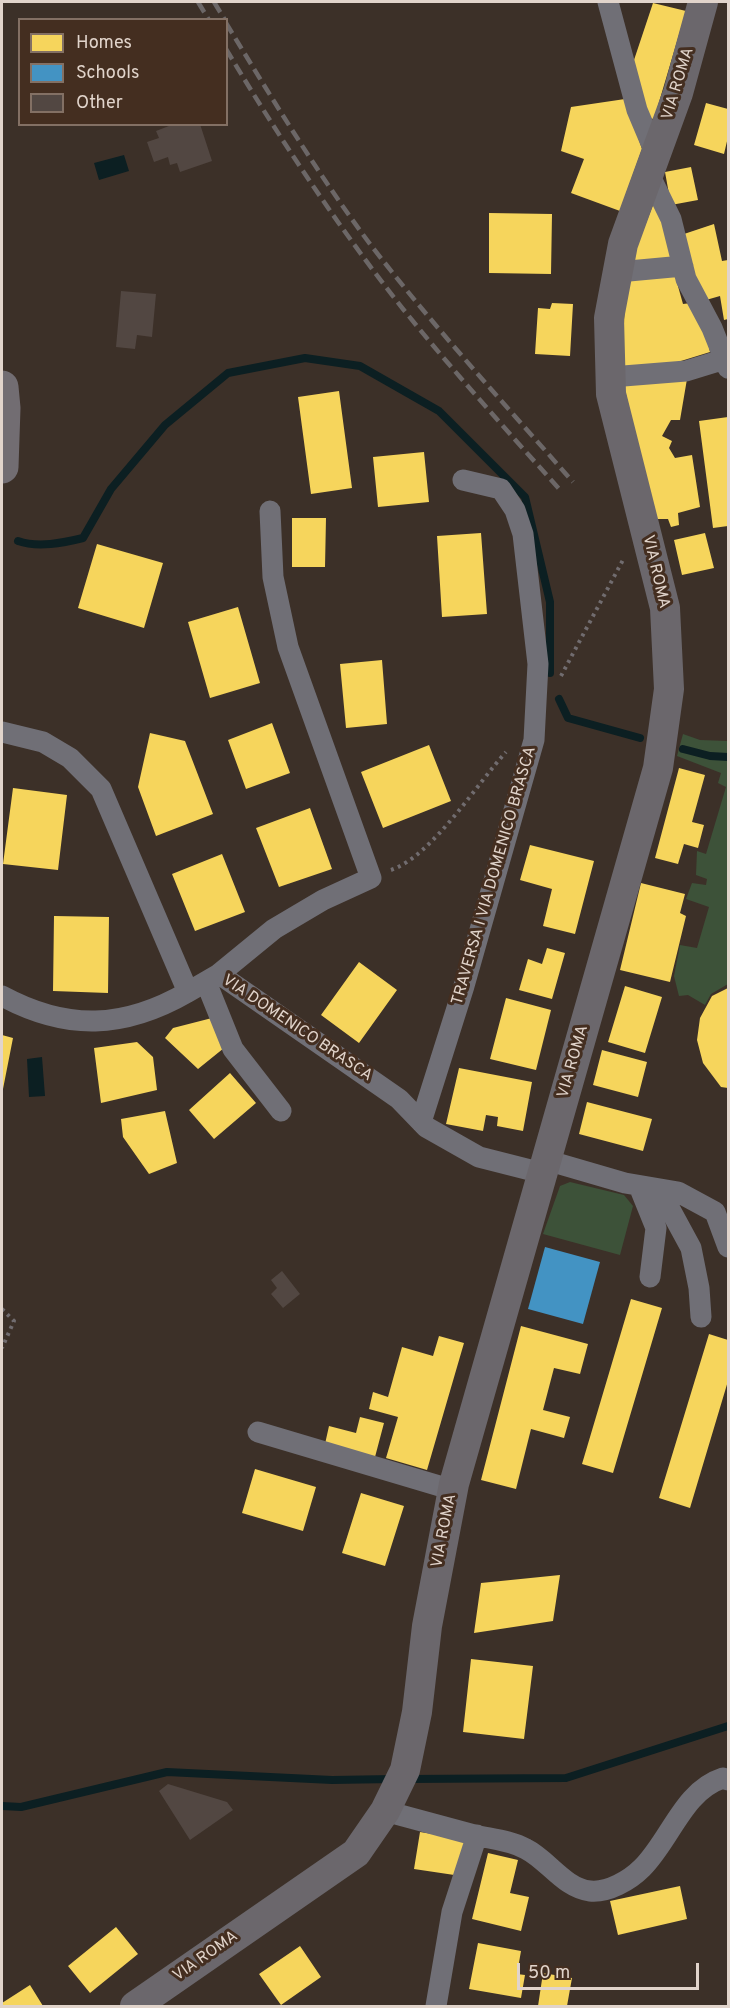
<!DOCTYPE html>
<style>
body{margin:0}
#map{position:relative;width:730px;height:2008px;overflow:hidden;background:#3c3028;font-family:Overpass,sans-serif}
canvas{display:block}
.frame{position:absolute;inset:0;border:3px solid #e1d4cb;pointer-events:none}
.legend{position:absolute;left:18px;top:18px;width:210px;height:108px;box-sizing:border-box;background:#442e20;border:2px solid #837064;margin:0;padding:8px 10px;list-style:none;font-size:18px;color:#e1d4cb}
.legend li{display:flex;align-items:center;gap:12px;height:30px}
.legend b{width:30px;border:2px solid #837064}
.scale{position:absolute;left:517px;top:1963px;width:182px;height:27px;box-sizing:border-box;border:3px solid #e1d4cb;border-top:0;padding-left:8px;font-size:18px;line-height:21px;white-space:nowrap;color:#e1d4cb;-webkit-text-stroke:4px #442e20;paint-order:stroke}
</style>
<div id="map">
<canvas width="730" height="2008"></canvas>
<div class="frame"></div>
<ul class="legend">
<li><b style="height:16px;background:#f6d55c"></b>Homes</li>
<li><b style="height:16px;background:#4393c3"></b>Schools</li>
<li><b style="height:16px;background:#524742"></b>Other</li>
</ul>
<div class="scale">50 m</div>
</div>
<script>
const context = document.querySelector('canvas').getContext('2d');
context.lineJoin = 'round';
function fill(path, color) { context.fillStyle = color; context.fill(path, 'evenodd'); }
function trace(path, color, width, dash) { context.strokeStyle = color; context.lineWidth = width; context.lineCap = dash ? 'butt' : 'round'; context.setLineDash(dash || []); context.stroke(path); }
function label(font, color, halo, rows, align = 'center') {
  context.font = font + ' Overpass,sans-serif'; context.lineWidth = 6; context.setLineDash([]); context.textBaseline = 'middle'; context.strokeStyle = halo; context.fillStyle = color; for (const [text, x, y, turn = 0] of rows) {
    context.save(); context.translate(x, y); context.rotate((+turn || 0) * Math.PI / 180); context.textAlign = isNaN(turn) ? turn : align; if (halo) context.strokeText(text, 0, 0); context.fillText(text, 0, 0); context.restore();
  }
}
const green = new Path2D(`
 M683 734 700 740 728 741V984L711 994 705 1005 688 995 679 996 674 976 680 945 697 948 709 907 686 899 692 883 706 885 707 879 696 875 697 851 706 854 726 787 718 783 721 773 677 756Z
 M570 1182 624 1195 633 1206 620 1255 543 1234 560 1186Z`);
const water = new Path2D(`
 M124 155 129 171 99 180 94 163Z
 M42 1057 45 1096 29 1097 27 1059Z`);
const homes = new Path2D(`
 M653 3 686 11 654 119 646 118 633 63Z
 M625 99 642 149 620 211 571 193 584 159 561 151 571 107Z
 M706 103 728 109V137L724 154 694 145Z
 M691 167 698 200 671 205 665 172Z
 M653 205 658 206 673 262 630 264Z
 M489 213 552 214 551 274 489 273Z
 M714 224 722 261 728 260V319L724 320 720 296 706 300 693 274 681 235Z
 M674 272 683 304 691 303 704 324 710 352 668 365 622 371 626 276Z
 M552 303 573 304 570 356 535 354 538 308 550 309Z
 M687 379 680 420H671L662 436 672 441 669 448 675 458 692 455 700 507 678 513 679 525 671 527 668 519H654L623 381Z
 M339 391 352 488 311 494 298 397Z
 M728 417V526L713 528 699 421Z
 M424 452 429 502 378 507 373 457Z
 M292 518H326L325 567H292Z
 M481 533 487 614 442 617 437 536Z
 M705 533 714 568 682 575 674 540Z
 M97 544 163 563 144 628 78 608Z
 M238 607 260 683 210 698 188 622Z
 M382 660 387 724 346 728 340 664Z
 M272 723 290 773 246 789 228 740Z
 M150 733 185 741 213 814 156 836 138 787Z
 M429 745 451 801 383 828 361 772Z
 M679 768 705 775 692 822 704 825 698 848 684 844 678 864 655 858Z
 M13 788 67 795 58 870 3 864Z
 M310 808 332 869 279 887 256 828Z
 M530 845 594 861 575 934 543 926 552 889 520 880Z
 M222 854 245 912 195 931 172 874Z
 M641 883 685 894 680 913 686 916 670 982 620 970Z
 M54 916 109 917 108 993 53 991Z
 M547 948 565 953 552 999 519 990 528 959 542 964Z
 M359 962 397 990 359 1043 321 1015Z
 M625 986 662 997 645 1053 608 1042Z
 M728 988V1088L721 1087 703 1063 697 1040 700 1018 712 996Z
 M506 998 551 1010 536 1070 490 1059Z
 M212 1018 224 1048 198 1069 165 1038 173 1028Z
 M2 1035 13 1038 3 1089H2Z
 M137 1042 153 1057 157 1090 101 1103 94 1048Z
 M602 1050 647 1062 638 1097 593 1085Z
 M459 1068 532 1082 523 1131 497 1126 498 1117 486 1115 483 1131 446 1124Z
 M230 1073 256 1103 214 1139 189 1110Z
 M587 1102 652 1119 643 1151 579 1134Z
 M165 1111 177 1163 149 1174 123 1137 121 1119Z
 M631 1299 662 1308 613 1473 582 1464Z
 M521 1326 588 1344 580 1374 554 1368 543 1410 570 1417 564 1438 531 1429 516 1489 481 1480Z
 M709 1334 728 1340V1381L690 1508 659 1498Z
 M439 1336 464 1343 427 1470 386 1458 398 1417 369 1409 373 1392 388 1397 402 1347 433 1356Z
 M360 1417 384 1423 375 1457 325 1444 329 1426 356 1433Z
 M255 1469 316 1487 303 1531 242 1513Z
 M361 1493 404 1506 385 1566 342 1553Z
 M560 1575 553 1621 474 1633 481 1583Z
 M471 1659 533 1666 524 1739 463 1732Z
 M420 1832 466 1839 461 1876 414 1869Z
 M488 1853 518 1860 510 1893 529 1897 521 1931 472 1919Z
 M680 1886 687 1919 618 1935 610 1901Z
 M116 1927 138 1954 90 1993 68 1966Z
 M478 1943 521 1951 517 1974 525 1975 521 1998 469 1989Z
 M300 1946 321 1977 281 2005 259 1974Z
 M543 1973 572 1978 567 2006H538Z
 M30 1985 43 2006H2V2003Z`);
const schools = new Path2D(`
 M545 1247 600 1262 583 1324 528 1309Z`);
const stream = new Path2D(`
 M18 541C38 548 63 543 83 538L111 489 165 425 228 373 305 358 360 366 439 411 525 497 550 602V673
 M559 699 568 718 640 738
 M683 749 710 756 728 757
 M408 1779 566 1778 728 1726
 M2 1806 21 1807 167 1772 332 1780 393 1779`);
const building = new Path2D(`
 M174 124H200L212 161 180 172 177 163 170 165 168 157 154 162 147 142 159 138 156 131Z
 M121 291 156 294 152 337 137 335 135 349 116 347Z
 M282 1271 300 1294 283 1308 271 1294 277 1288 271 1280Z
 M168 1784 227 1802 233 1810 190 1840 159 1791Z`);
const path = new Path2D(`
 M561 676 624 558
 M391 870C432 856 476 785 506 752
 M2 1309 14 1321 2 1348`);
const street = new Path2D(`
 M608 2 637 110 656 155
 M649 174 671 219 686 279 712 328 728 368
 M618 272 683 266
 M611 377 686 371 725 359
 M2 732 43 742 70 758 101 789 188 992 219 974 399 1099 426 1127 479 1157 542 1173
 M219 974 274 929 323 900 371 878 288 647 273 577 270 511
 M206 982 233 1049 281 1111
 M2 996C67 1031 124 1029 188 992
 M421 1122 464 986 534 740 538 664 523 534 515 510 501 489 463 480
 M546 1160 625 1183 678 1192 715 1212 728 1247
 M639 1186 656 1228 650 1277
 M659 1189 691 1248 699 1288 701 1317
 M258 1432 453 1490
 M385 1811C415 1819 444 1827 474 1835 491 1839 510 1840 526 1849 548 1860 564 1888 590 1891 608 1893 630 1880 642 1868 671 1839 683 1791 723 1778L728 1780
 M436 2006 452 1912 477 1835`);
const secondary = new Path2D(`
 M135 2006 356 1853 385 1811 405 1770 417 1712 427 1626 454 1484 658 768 669 689 665 608 611 394 609 318 623 244 678 93 703 2`);
const primary = new Path2D(`
 M2 387 4 408 2 467`);
const rail = new Path2D(`
 M198 2 209 20
 M214 2 225 20
 M226 23C271 97 316 171 367 240 431 324 503 402 573 482
 M226 49C280 139 338 227 403 309 454 372 508 432 562 492`);
const streetNames = [
 ["VIA ROMA",679,84,-73],
 ["VIA ROMA",655,572,77],
 ["TRAVERSA I VIA DOMENICO BRASCA",495,876,-74],
 ["VIA DOMENICO BRASCA",297,1029,34],
 ["VIA ROMA",574,1062,-74],
 ["VIA ROMA",445,1531,-79],
 ["VIA ROMA",206,1957,-35]
];
fill(green, '#3d5239');
fill(water, '#0c1f22');
fill(homes, '#f6d55c');
fill(schools, '#4393c3');
trace(stream, '#0c1f22', 8);
fill(building, '#524742');
trace(path, '#716c6f', 4, [3, 4.5]);
trace(street, '#706f76', 21);
trace(secondary, '#6b676c', 30);
trace(primary, '#726d72', 33);
trace(rail, '#6c6767', 4.5, [12, 6]);
label('16px', '#e1d4cb', '#442e20', streetNames);
</script>
